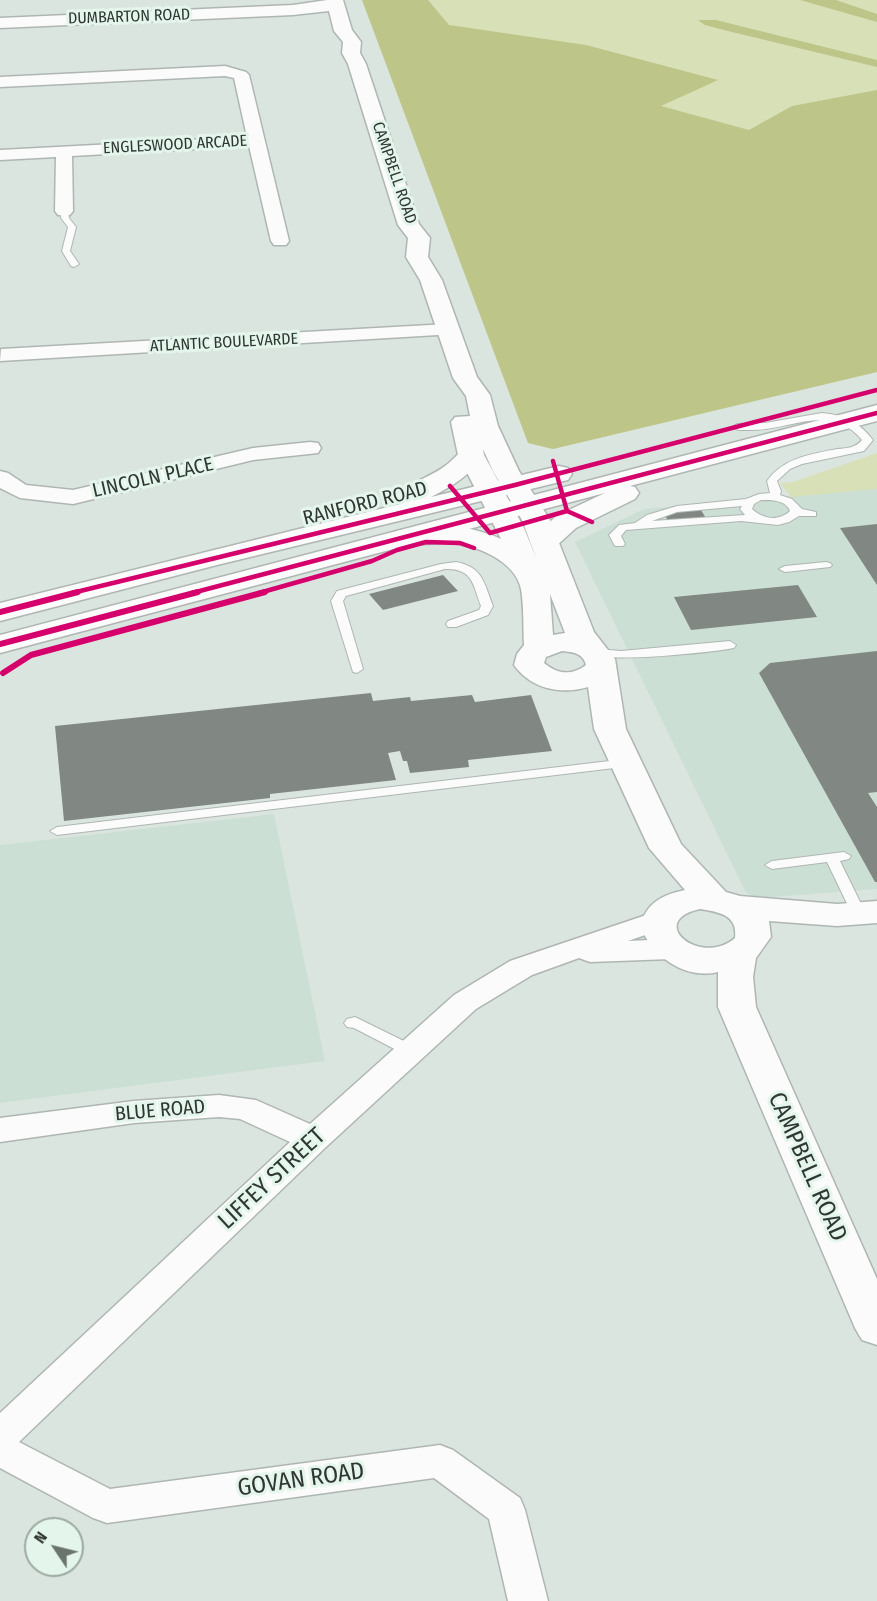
<!DOCTYPE html>
<style>
body{margin:0}
#map{position:relative;width:877px;height:1601px;overflow:hidden;background:#dbe5e0;font-family:"Fira Sans Condensed",sans-serif}
canvas{display:block}
.north{position:absolute;left:24px;top:1517px;width:60px;height:60px;box-sizing:border-box;background:#e4f6ec;border:2px solid #9caaa2;border-radius:50%;rotate:305deg;font-size:16px;font-weight:700;line-height:24px;text-align:center;color:#303733}
.north::after{content:'';display:block;margin:auto;width:21px;height:27px;background:#6c7470;clip-path:polygon(50% 0,100% 100%,50% 72%,0 100%)}
</style>
<div id="map">
<canvas width="877" height="1601"></canvas>
<div class="north">N</div>
</div>
<script>
const context = document.querySelector('canvas').getContext('2d');
context.lineJoin = 'round';
function fill(path, color) { context.fillStyle = color; context.fill(path, 'evenodd'); }
function trace(path, color, width, dash) { context.strokeStyle = color; context.lineWidth = width; context.lineCap = dash ? 'butt' : 'round'; context.setLineDash(dash || []); context.stroke(path); }
function label(font, color, halo, rows, align = 'center') {
  context.font = font + ' "Fira Sans Condensed",sans-serif'; context.lineWidth = 6; context.setLineDash([]); context.textBaseline = 'middle'; context.strokeStyle = halo; context.fillStyle = color; for (const [text, x, y, turn = 0] of rows) {
    context.save(); context.translate(x, y); context.rotate((+turn || 0) * Math.PI / 180); context.textAlign = isNaN(turn) ? turn : align; if (halo) context.strokeText(text, 0, 0); context.fillText(text, 0, 0); context.restore();
  }
}
const built = new Path2D(`
 M877 488V889L760 898 746 893 575 542 644 509Z
 M274 814 325 1061 0 1103V845Z`);
const green = new Path2D(`
 M362 0H877V372L553 449 528 443Z
 M877 453V489L791 497 780 483 793 482Z`);
const forest = new Path2D(`
 M362 0H428L449 25 586 45 718 80 661 106 749 130 792 106 877 90V372L553 449 528 443Z
 M800 0H836L877 14V22Z
 M698 20H716L877 60V67L728 31 705 25Z`);
const building = new Path2D(`
 M701 510 707 520 669 523 664 513Z
 M877 524V585L840 528Z
 M443 575 458 591 383 610 369 594Z
 M798 585 817 617 691 630 674 597Z
 M877 651V792L868 793 877 807V882H875L759 673 770 663Z
 M371 693 373 701 410 697 411 701 472 695 475 702 531 695 552 751 468 760 469 767 410 773 407 761H403L400 751 388 753 396 780 270 794V798L64 821 55 726Z`);
const lane = new Path2D(`
 M64 208 68 211 69 218 76 227 70 251 79 264 74 267 71 266 62 251 68 227 61 218 60 211Z
 M822 413C845 415 859 422 873 440L864 451 802 464 790 469 777 481 781 491 780 495 792 499 802 509 816 512V516H799L789 522 778 525 741 521 626 530 621 536 625 544 623 546H615L609 535 619 525 635 523 647 515 677 506 746 499 759 494 770 493 767 481C783 458 811 454 837 449 848 448 855 448 862 440 830 401 791 431 749 430 742 430 737 431 732 427L737 424 765 423ZM761 500C772 500 786 500 790 511 778 522 763 519 752 509L754 504ZM742 506 740 509 745 515 652 521 677 512Z
 M456 562C483 567 484 583 493 606L488 615 456 627H448L446 624 448 621 479 610 481 606C473 585 473 568 445 569L346 596 343 601 363 669 357 673 353 672 331 601 337 591 441 564Z
 M826 562 830 563 832 565 830 567 785 572 779 569 785 566Z
 M730 641 736 645 734 648C714 652 603 664 591 653L597 649 621 651Z
 M626 759 633 763 631 766 57 835 50 831 57 827Z
 M844 852 851 856 849 859 840 861 866 914 859 919 852 914 827 862 772 869 765 865 772 861Z
 M355 1017 416 1047 419 1051 416 1055H406L354 1028 347 1027 344 1023 347 1019Z`);
const street = new Path2D(`
 M225 66 246 72 249 75 289 241 286 245H274L271 241 249 146 72 156 73 211 70 215H58L55 211 56 157 0 160V150L247 137 234 78 225 76 0 87V77Z
 M448 324 455 326 458 330 455 334 0 361 1 349Z
 M310 442 318 443 321 448 318 453 253 460 73 504 20 498 0 488V471L8 473 26 485 73 490 253 448Z
 M658 911 668 913 672 920 668 927 628 941 671 939 681 942 686 949 681 956 671 959 590 962 579 958 532 975 476 1009 326 1147 19 1442 110 1489 440 1445 453 1450 520 1498 525 1510 548 1601H508L489 1519 434 1478 107 1523 93 1518 0 1468V1413L290 1142 240 1119 219 1117 134 1123 0 1142V1118L134 1101 219 1095 256 1100 310 1124 454 995 510 961Z`);
const secondary = new Path2D(`
 M327 0H343L352 30 361 42 360 53 366 64 419 224 430 238 428 257 442 280 477 377 490 395 498 426 519 471 550 520 594 632 615 659 626 729 681 844 726 892 740 896 837 904 877 901V923L837 926 769 921 771 937 756 958 753 977 756 1007 877 1279V1345L862 1340 855 1328 718 1007V972C684 980 652 956 640 926 647 902 662 895 685 890L649 848 594 729 588 687C561 695 531 689 514 665L517 654 524 645C523 627 524 607 521 589 515 560 474 544 448 543 431 542 414 547 397 543L393 537 397 531C431 523 469 524 501 539L458 455 451 422 455 417 470 416 466 396 453 378 420 280 406 257 408 238 398 225 348 64 342 53 343 42 334 31 329 11 293 15 0 28V18L293 5ZM483 449 493 471 522 520 537 560 524 528 484 455ZM550 594 565 633 553 635ZM562 651C573 652 583 653 586 665 572 676 557 674 544 663L546 657ZM700 909C719 912 738 915 735 938 700 968 645 921 700 909Z`);
const primary = new Path2D(`
 M877 405V421L630 486 635 487 639 493 635 499 576 528 554 548 544 550 534 548 530 542 556 516 605 493 0 653V635Z
 M471 447 480 449 484 455C470 475 453 486 431 497L559 466 568 468 572 474 568 480 217 565 0 621V603L400 504 394 498C403 485 431 477 445 466 455 459 459 450 471 447Z`);
const cyclewayFar1 = new Path2D(`
 M553 461 567 511 592 522
 M450 486 490 533 567 511
 M72 593 515 485 877 390
 M192 593 877 413
 M259 593 372 561 397 550 426 542 460 543 474 548`);
const cycleway = new Path2D(`
 M0 612 78 592
 M0 644 198 592
 M3 673 31 655 265 592`);
const farStreetnames = [
 ["DUMBARTON ROAD",129,17,-2],
 ["ENGLESWOOD ARCADE",175,145,-3],
 ["CAMPBELL ROAD",394,173,71],
 ["ATLANTIC BOULEVARDE",224,343,-3]
];
const streetNames = [
 ["LINCOLN PLACE",153,478,-13],
 ["RANFORD ROAD",365,504,-14],
 ["BLUE ROAD",160,1111,-5]
];
const nearStreetnames = [
 ["CAMPBELL ROAD",807,1167,66],
 ["LIFFEY STREET",272,1179,-43],
 ["GOVAN ROAD",301,1480,-8]
];
fill(built, '#ccdfd5');
fill(green, '#d8e0b7');
fill(forest, '#bdc589');
fill(building, '#818782');
trace(lane, '#afb6b2', 2);
trace(street, '#afb6b2', 3);
trace(secondary, '#afb6b2', 3);
trace(primary, '#afb6b2', 3);
fill(lane, '#fafbfa');
fill(street, '#fafbfa');
fill(secondary, '#fafbfa');
fill(primary, '#fafbfa');
trace(cyclewayFar1, '#d6006c', 4.5);
trace(cycleway, '#d6006c', 6);
label('16px', '#303733', '#e4f6ec', farStreetnames);
label('20px', '#303733', '#e4f6ec', streetNames);
label('24px', '#303733', '#e4f6ec', nearStreetnames);
</script>
